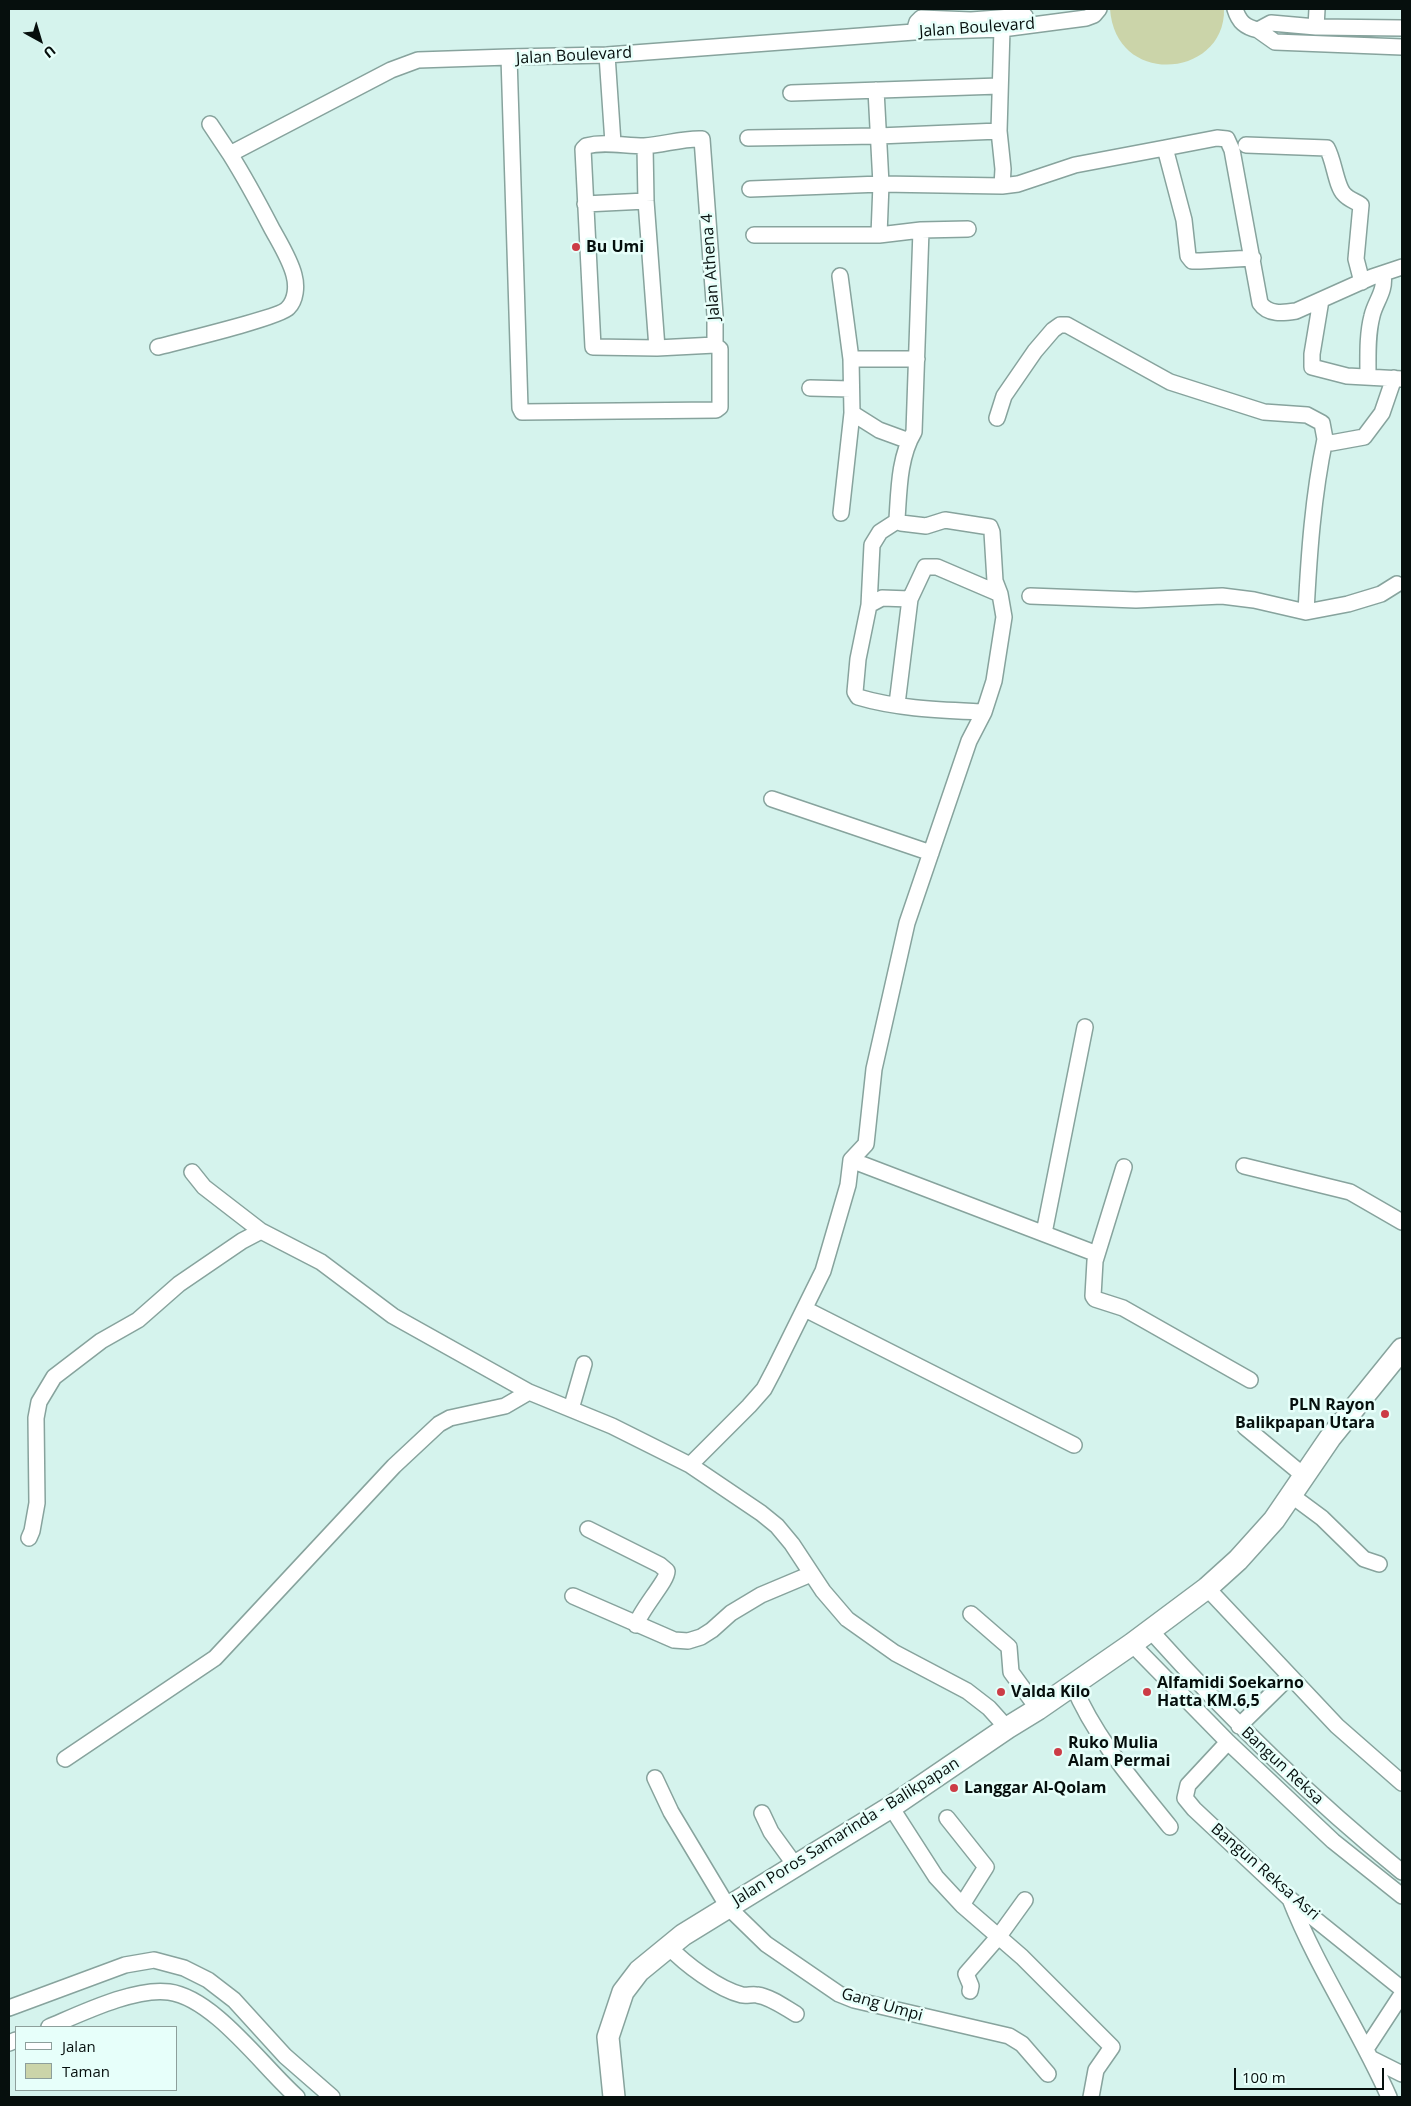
<!DOCTYPE html>
<style>
body{margin:0}
#map{position:relative;width:1411px;height:2106px;overflow:hidden;background:#d5f3ed;font-family:"Open Sans",sans-serif}
canvas{display:block}
.frame{position:absolute;inset:0;border:10px solid #060f0d;pointer-events:none}
.legend{position:absolute;left:15px;top:2026px;width:162px;height:65px;box-sizing:border-box;background:#e7fffa;border:1px solid #8d9f9b;margin:0;padding:6px 9px;list-style:none;font-size:15px;color:#060f0d}
.legend li{display:flex;align-items:center;gap:10px;height:25px}
.legend b{width:25px;border:1px solid #8d9f9b}
.north{position:absolute;left:15px;top:15px;width:50px;height:50px;-webkit-text-stroke:4px #e7fffa;paint-order:stroke;rotate:141deg;font-size:14px;font-weight:700;line-height:20px;text-align:center;color:#060f0d}
.north::after{content:'';display:block;margin:auto;width:18px;height:22px;background:#060f0d;clip-path:polygon(50% 0,100% 100%,50% 72%,0 100%)}
.scale{position:absolute;left:1234px;top:2068px;width:150px;height:22px;box-sizing:border-box;border:2px solid #060f0d;border-top:0;padding-left:6px;font-size:15px;line-height:18px;white-space:nowrap;color:#060f0d;-webkit-text-stroke:4px #e7fffa;paint-order:stroke}
</style>
<div id="map">
<canvas width="1411" height="2106"></canvas>
<div class="frame"></div>
<ul class="legend">
<li><b style="height:6px;background:#fff"></b>Jalan</li>
<li><b style="height:14px;background:#cbd4a9"></b>Taman</li>
</ul>
<div class="north">U</div>
<div class="scale">100 m</div>
</div>
<script>
const context = document.querySelector('canvas').getContext('2d');
context.lineJoin = 'round';
function fill(path, color) { context.fillStyle = color; context.fill(path, 'evenodd'); }
function trace(path, color, width, dash) { context.strokeStyle = color; context.lineWidth = width; context.lineCap = dash ? 'butt' : 'round'; context.setLineDash(dash || []); context.stroke(path); }
function label(font, color, halo, rows, align = 'center') {
  context.font = font + ' "Open Sans",sans-serif'; context.lineWidth = 5; context.setLineDash([]); context.textBaseline = 'middle'; context.strokeStyle = halo; context.fillStyle = color; for (const [text, x, y, turn = 0] of rows) {
    context.save(); context.translate(x, y); context.rotate((+turn || 0) * Math.PI / 180); context.textAlign = isNaN(turn) ? turn : align; if (halo) context.strokeText(text, 0, 0); context.fillText(text, 0, 0); context.restore();
  }
}
const green = new Path2D(`
 M1110 9H1224C1226 77 1116 89 1110 9Z`);
const minor = new Path2D(`
 M1235 9C1239 22 1245 27 1258 30
 M1316 27 1317 9
 M1402 28 1316 27 1271 23 1258 30 1275 42 1402 47
 M1002 29 999 131 1003 169 1002 186
 M914 32 917 22 921 18 971 20 1025 16
 M607 55 613 143
 M876 90 881 184 879 235
 M791 93 999 86
 M210 124 230 154 391 70 418 60 509 57
 M748 138 878 136 999 131
 M1246 145 1327 148C1334 160 1336 186 1344 194 1349 200 1356 201 1361 205L1356 259 1362 282
 M645 146 646 201 657 348
 M1165 148 1217 138 1227 139 1232 150 1260 303C1268 315 1283 313 1296 311L1372 277 1402 267
 M750 189 881 184 1002 186 1018 184 1075 165 1165 148 1184 220 1188 256 1192 261H1200L1253 258
 M585 204 646 201
 M754 235H879L921 230 968 229
 M840 276 851 359 852 413 841 513
 M1321 300 1312 354V367L1347 376 1402 379
 M715 345 657 348 593 347 583 149 586 146C605 141 624 146 644 146 664 145 682 138 702 139L715 315V345L720 349V407L716 410 522 412 520 408 509 57 607 55 914 32 1002 29 1086 18 1094 15 1099 9
 M158 347C177 342 281 317 288 308 296 300 297 286 294 275 290 259 279 242 271 227 258 202 245 178 230 154
 M851 359H917
 M1368 376C1368 356 1367 335 1372 316 1375 302 1386 291 1383 275
 M810 388 851 389
 M852 413 879 430 909 441
 M997 418 1004 396 1035 351 1053 330 1060 325H1067L1170 382 1264 412 1307 415 1322 423 1325 439 1331 443 1364 437 1382 413 1394 378
 M1030 596 1136 600 1222 596 1254 600 1306 612 1348 604 1381 594 1397 584
 M869 605 872 545 880 532 897 521
 M1306 612C1309 554 1313 496 1325 439
 M897 704 910 599
 M984 712C942 710 898 709 858 697L855 692 858 659 869 605 882 598 910 599 925 567H937L1000 594
 M772 799 931 853
 M851 1160 1097 1254
 M1244 1166 1350 1192 1402 1222
 M1124 1167 1095 1261 1093 1296 1095 1299 1123 1308 1250 1380
 M192 1172 204 1187 261 1231 321 1262 393 1316 529 1392 612 1426 690 1465 761 1513 777 1526 792 1544 823 1591 847 1619 895 1653 967 1691 989 1708 1007 1728
 M1044 1233 1085 1027
 M805 1309 1074 1445
 M571 1409 584 1364
 M1245 1427 1303 1475
 M690 1465 749 1406 764 1389 774 1370 823 1271 848 1185 851 1160 866 1144 874 1069 907 923 969 741 984 712 994 681 1004 617 1000 594 995 581 992 532 990 527 945 520 926 526 901 523 897 519C899 490 899 457 914 432L921 230
 M1291 1495 1322 1518 1364 1559 1379 1564
 M588 1529 660 1565 667 1571C668 1580 641 1609 636 1625
 M29 1538 32 1531 37 1503 36 1418 39 1402 54 1377 101 1341 138 1320 179 1284 242 1241 261 1231
 M1207 1588 1337 1726 1402 1783
 M573 1596 674 1640 688 1641 701 1637 712 1630 731 1613 761 1595 811 1574
 M971 1614 1009 1647 1011 1672 1038 1709
 M1150 1630C1228 1717 1311 1798 1402 1872
 M1132 1644 1228 1742 1333 1841 1402 1896
 M1073 1685C1095 1738 1134 1782 1170 1827
 M1239 1726 1289 1677
 M1228 1742 1188 1785 1185 1798 1194 1809 1290 1899 1402 1989
 M65 1759 215 1658 394 1466 439 1424 450 1418 505 1406 529 1392
 M655 1778 671 1812 728 1907 766 1944 839 1994 854 2000 1009 2036 1022 2044 1048 2074
 M891 1807 936 1877 962 1905 1022 1957 1112 2047 1096 2070 1091 2097
 M762 1813 771 1832 795 1865
 M947 1818 986 1867 962 1905
 M1290 1899C1317 1968 1359 2029 1389 2097
 M668 1946C685 1964 718 1989 742 1995 747 1996 752 1994 757 1995 771 1997 784 2007 796 2014
 M970 1991 971 1986 966 1974 999 1936 1025 1900
 M9 2008 125 1965 154 1960 184 1968 208 1980 234 2000 285 2056 332 2097
 M49 2027C80 2014 135 1987 169 1992 214 1998 263 2067 297 2097
 M9 2043 16 2040
 M1366 2049 1402 1994
 M1372 2059 1402 2074`);
const highway = new Path2D(`
 M614 2097 608 2037 623 1992 639 1971 683 1935 891 1807 1007 1728 1038 1709 1132 1644 1207 1588 1238 1560 1274 1520 1330 1438 1402 1349`);
const markers = [
 [576,247,5,"#cc3c46"],
 [1385,1414,5,"#cc3c46"],
 [1001,1692,5,"#cc3c46"],
 [1147,1692,5,"#cc3c46"],
 [1058,1752,5,"#cc3c46"],
 [954,1788,5,"#cc3c46"]
];
const streetNames = [
 ["Jalan Boulevard",977,28,-4],
 ["Jalan Boulevard",574,56,-3],
 ["Jalan Athena 4",711,267,-94],
 ["Bangun Reksa",1282,1766,43],
 ["Jalan Poros Samarinda - Balikpapan",846,1832,-32],
 ["Bangun Reksa Asri",1265,1872,41],
 ["Gang Umpi",882,2005,16]
];
const poiNames = [
 ["Bu Umi",586,247],
 ["PLN Rayon",1375,1405,"right"],
 ["Balikpapan Utara",1375,1423,"right"],
 ["Alfamidi Soekarno",1157,1683],
 ["Hatta KM.6,5",1157,1701],
 ["Valda Kilo",1011,1692],
 ["Ruko Mulia",1068,1743],
 ["Alam Permai",1068,1761],
 ["Langgar Al-Qolam",964,1788]
];
fill(green, '#cbd4a9');
trace(minor, '#87a39d', 18);
trace(highway, '#87a39d', 24);
trace(minor, '#fff', 15);
trace(highway, '#fff', 21);
for (const [x, y, r, color] of markers) { const dot = new Path2D(); dot.arc(x, y, r, 0, 2 * Math.PI); context.fillStyle = color; context.fill(dot); trace(dot, '#e7fffa', 2); }
label('16px', '#060f0d', '#e7fffa', streetNames);
label('bold 16px', '#060f0d', '#e7fffa', poiNames, 'left');
</script>
